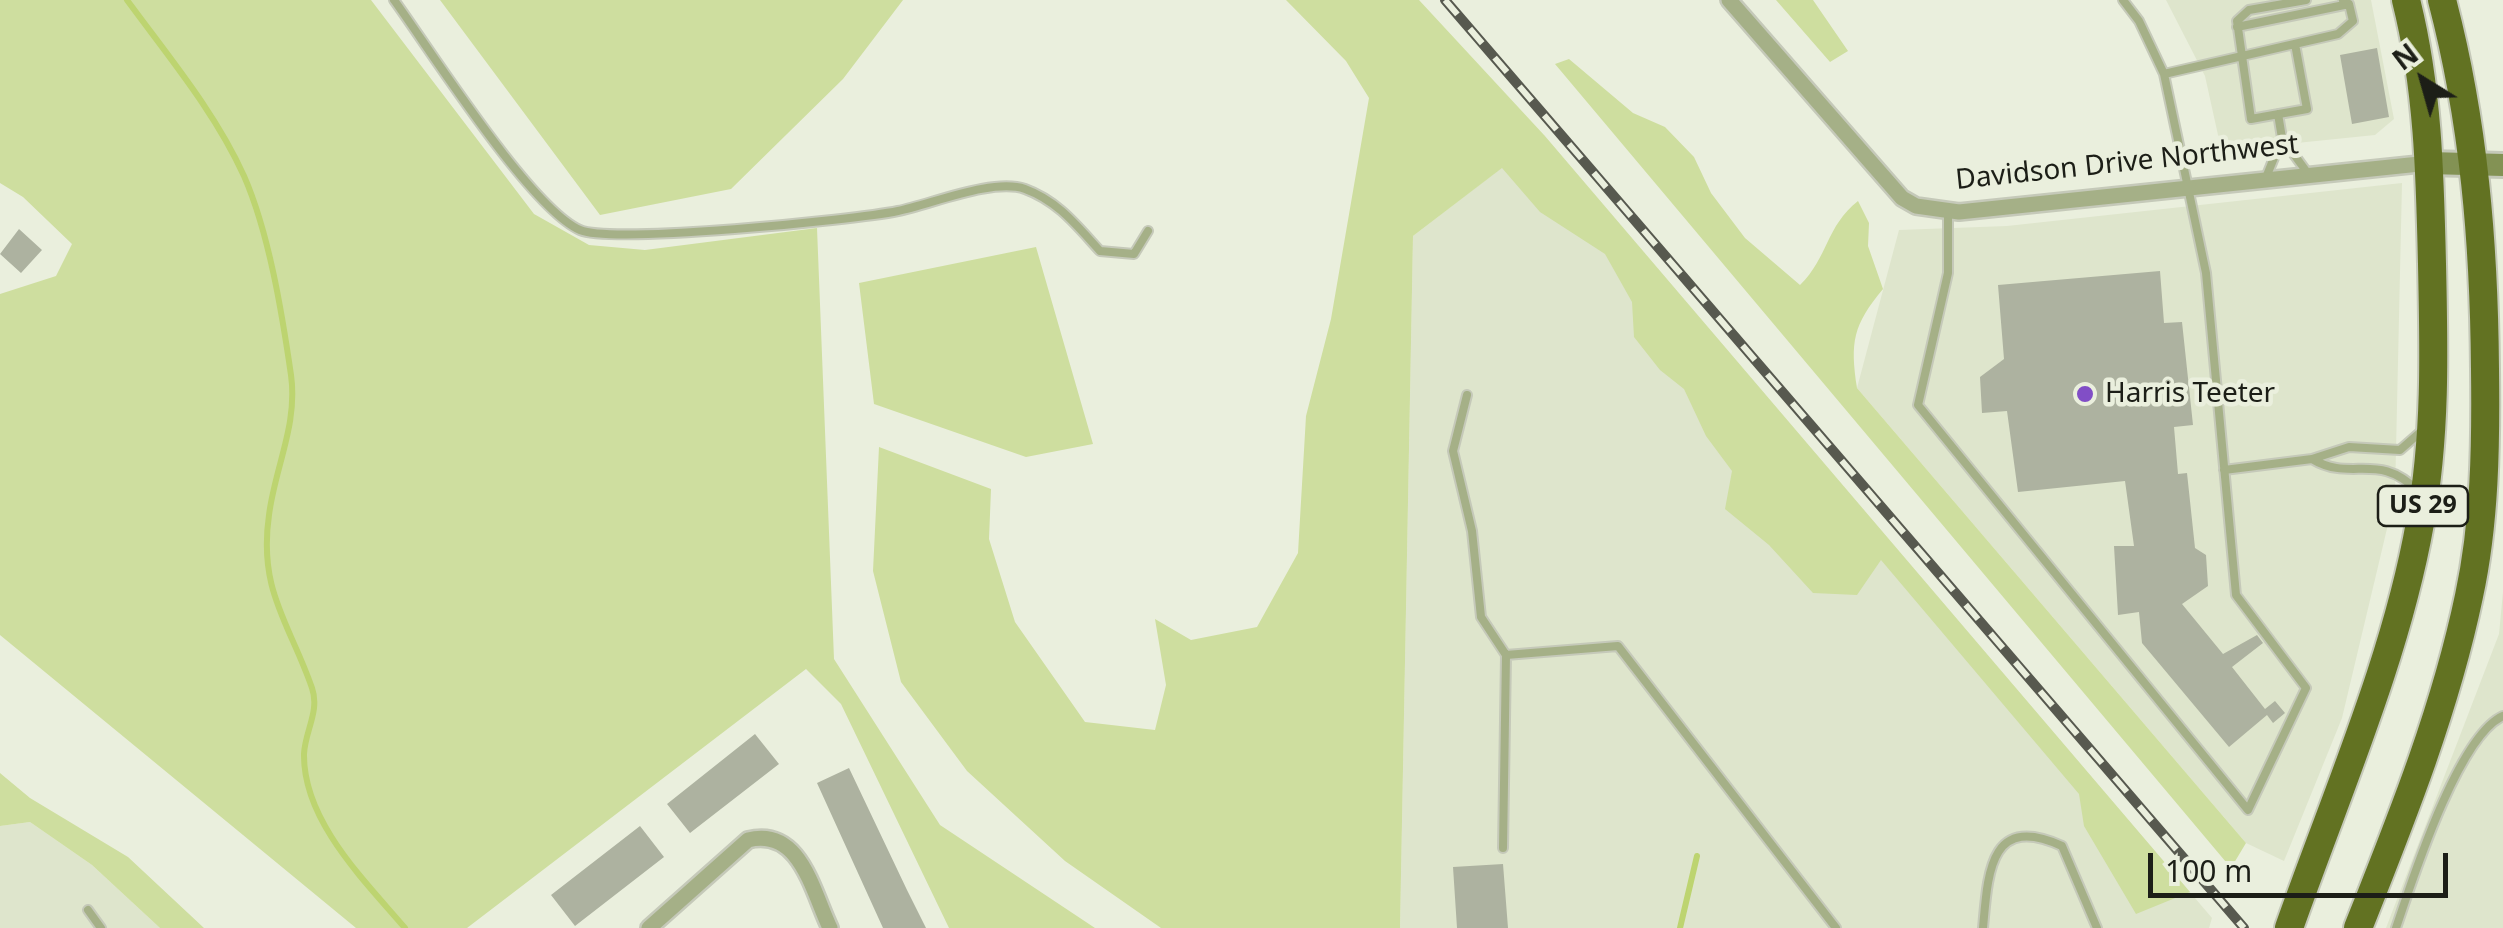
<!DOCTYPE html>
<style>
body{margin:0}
#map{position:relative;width:2503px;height:928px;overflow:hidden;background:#eaefdd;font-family:"Noto Sans",sans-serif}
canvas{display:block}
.north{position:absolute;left:2373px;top:30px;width:100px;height:100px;-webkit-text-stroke:8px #eaefdd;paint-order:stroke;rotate:323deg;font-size:28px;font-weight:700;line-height:40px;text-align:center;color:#1c1e17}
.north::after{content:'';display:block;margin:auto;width:35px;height:45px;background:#1c1e17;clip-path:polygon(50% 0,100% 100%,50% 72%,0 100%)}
.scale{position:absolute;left:2148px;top:853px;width:300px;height:45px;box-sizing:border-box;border:5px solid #1c1e17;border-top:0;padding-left:12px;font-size:30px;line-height:35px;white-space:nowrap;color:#1c1e17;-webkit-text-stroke:8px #eaefdd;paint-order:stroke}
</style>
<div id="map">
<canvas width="2503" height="928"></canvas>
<div class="north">N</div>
<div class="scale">100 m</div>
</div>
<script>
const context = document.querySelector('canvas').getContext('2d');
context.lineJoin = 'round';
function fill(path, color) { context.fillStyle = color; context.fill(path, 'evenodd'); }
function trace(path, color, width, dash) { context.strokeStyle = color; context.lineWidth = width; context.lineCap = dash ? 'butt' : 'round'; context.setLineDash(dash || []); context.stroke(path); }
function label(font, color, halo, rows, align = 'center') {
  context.font = font + ' "Noto Sans",sans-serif'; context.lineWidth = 9; context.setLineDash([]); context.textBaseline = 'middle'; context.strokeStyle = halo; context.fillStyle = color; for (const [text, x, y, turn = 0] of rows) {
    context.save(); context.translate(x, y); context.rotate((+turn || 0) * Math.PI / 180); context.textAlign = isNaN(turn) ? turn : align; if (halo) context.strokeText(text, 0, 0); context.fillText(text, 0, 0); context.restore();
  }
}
const built = new Path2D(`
 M2166 0H2371L2394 119 2375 135 2228 150 2218 135 2205 76Z
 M1544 135 2212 918 2209 928H1400L1413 236Z
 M2402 183 2395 495 2342 718 2284 861 2246 843 1857 388 1899 230 2007 226Z
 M2503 592V928H2386L2499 634Z
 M30 822 92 865 160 928H0V826Z`);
const green = new Path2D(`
 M0 0H371L534 214 589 245 645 250 817 228 834 659 940 825 1095 928H949L841 704 806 669 467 928H356L0 635V294L56 276 72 244 23 197 0 183Z
 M440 0H903L843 79 731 189 600 215Z
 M1286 0H1419L1544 135 2190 892 2136 914 2084 826 2079 794 1881 560 1857 595 1813 593 1769 545 1725 509 1732 471 1706 436 1684 389 1660 370 1634 337 1632 302 1605 254 1540 212 1502 168 1413 236 1400 928H1161L1065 861 967 771 901 682 873 571 879 447 991 489 989 539 1015 622 1085 722 1155 730 1166 685 1155 619 1191 640 1257 627 1298 553 1306 416 1331 319 1369 98 1346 61Z
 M1776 0H1813L1848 51 1830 62Z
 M1569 59 1633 113 1665 127 1694 157 1711 193 1745 238 1800 285C1828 258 1826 226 1858 201L1869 223 1868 246 1883 289C1853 325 1850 342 1857 388L2246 843 2231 868 1555 64Z
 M1036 247 1093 444 1026 457 874 404 859 283Z
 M0 773 30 798 128 857 204 928H160L92 865 30 822 0 826Z`);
const stream = new Path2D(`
 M127 0C168 56 215 112 244 176 269 233 282 313 291 375 298 425 275 467 269 515 258 591 290 624 312 688 320 711 305 731 304 754 303 821 365 881 405 928
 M1680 928 1697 856`);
const building = new Path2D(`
 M2377 48 2389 117 2352 124 2340 55Z
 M19 229 42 250 21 273 0 254Z
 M2160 271 2164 323 2182 322 2193 425 2174 427 2178 474 2187 473 2195 548 2206 555 2208 586 2182 604 2223 654 2257 635 2263 643 2232 667 2265 709 2275 701 2285 713 2273 723 2267 715 2229 747 2142 643 2139 612 2118 615 2114 546H2134L2125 481 2018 492 2007 411 1982 413 1980 377 2004 359 1998 285Z
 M755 734 779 764 690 833 667 804Z
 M849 768 907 890 926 928H883L817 783Z
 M640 826 664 857 575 926 551 895Z
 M1503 864 1508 928H1457L1453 867Z`);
const service = new Path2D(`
 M394 0C431 51 530 208 580 230 612 244 854 220 898 211 932 204 993 178 1025 189 1058 201 1077 226 1100 251L1134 254 1148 231
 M2237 27 2349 4
 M2295 44 2307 109 2251 119 2237 21 2249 10 2306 0
 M2164 74 2338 34 2353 21 2349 4 2343 0
 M2278 114 2282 138 2309 175
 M2265 180 2282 138
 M1948 211V273L1918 405 2248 810 2306 688 2236 595 2206 273 2164 74 2139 21 2123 0
 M1467 395 1453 451 1472 531 1481 617 1506 655 1618 646 1836 928
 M2224 470 2312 459
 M2419 492C2378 450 2352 483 2312 459L2349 447 2400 450 2424 429
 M1503 848 1506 655
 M88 910 101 928
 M1983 928C1988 872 1990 813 2062 846L2097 928
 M2396 928C2412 881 2458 736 2503 716`);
const minor = new Path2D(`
 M1729 0 1902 198 1916 206 1959 212 2429 163
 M649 928 748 840C800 827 812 890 830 928`);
const secondary = new Path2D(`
 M2429 163 2503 165`);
const trunk = new Path2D(`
 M2289 928C2335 797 2396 659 2420 523 2436 437 2434 351 2432 264 2430 175 2428 87 2406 0
 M2358 928C2401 820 2445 711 2469 596 2485 522 2486 445 2485 369 2484 243 2474 122 2442 0`);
const rail = new Path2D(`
 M1445 0 2244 928`);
const markers = [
 [2085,394,10,"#814ec6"]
];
const shields = [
 [2423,506,90]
];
const shieldNames = [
 ["US 29",2423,506]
];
const streetNames = [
 ["Davidson Drive Northwest",2127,163,-6]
];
const poiNames = [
 ["Harris Teeter",2105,394]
];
fill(built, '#dee5cc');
fill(green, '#cede9f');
trace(stream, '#bdd470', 6);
fill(building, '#adb2a0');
trace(service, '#c5c9b9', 12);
trace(minor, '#c5c9b9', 20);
trace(secondary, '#c5c9b9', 28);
trace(trunk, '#c5c9b9', 32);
trace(service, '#a5b087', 8);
trace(minor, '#a5b087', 15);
trace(secondary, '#839254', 22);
trace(trunk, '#627222', 28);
trace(rail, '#57594f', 10);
trace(rail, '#eaefdd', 6, [19]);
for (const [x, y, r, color] of markers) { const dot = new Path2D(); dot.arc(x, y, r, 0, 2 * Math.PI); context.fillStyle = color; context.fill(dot); trace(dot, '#eaefdd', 4); }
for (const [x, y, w] of shields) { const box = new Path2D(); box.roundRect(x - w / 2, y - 20, w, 40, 8); context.fillStyle = '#eaefdd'; context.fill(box); trace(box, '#1c1e17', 2.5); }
label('bold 25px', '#1c1e17', null, shieldNames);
label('28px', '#1c1e17', '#eaefdd', streetNames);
label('28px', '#1c1e17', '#eaefdd', poiNames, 'left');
</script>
